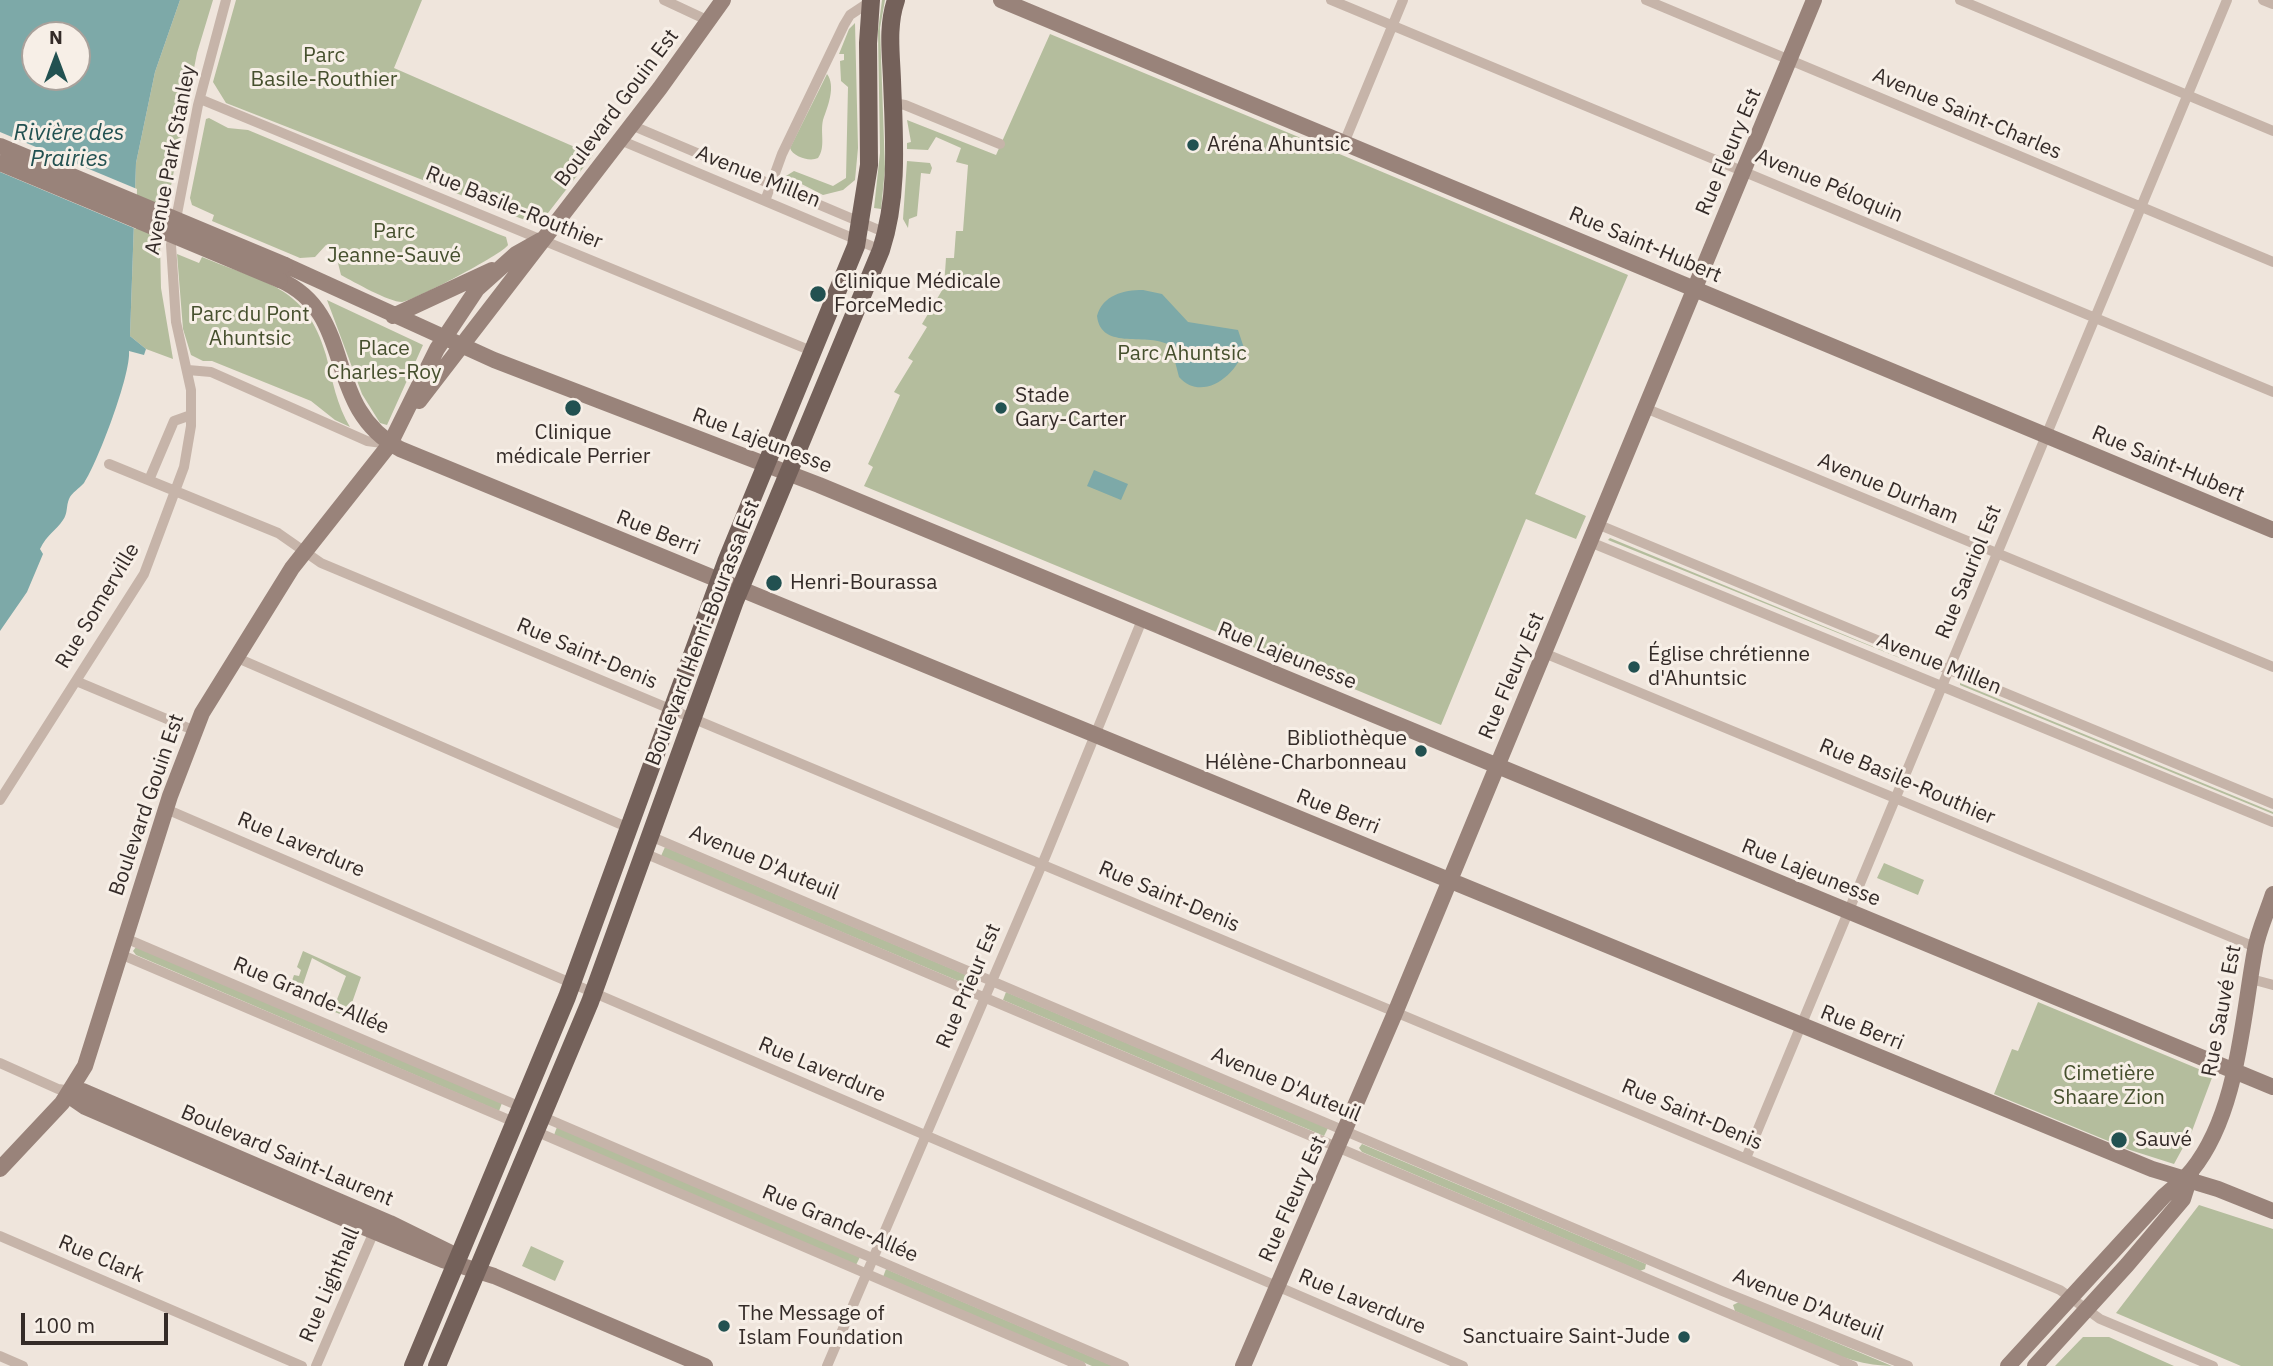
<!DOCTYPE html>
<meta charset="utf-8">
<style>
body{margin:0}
#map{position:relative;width:2273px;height:1366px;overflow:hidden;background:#efe5dc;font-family:"IBM Plex Sans",sans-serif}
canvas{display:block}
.north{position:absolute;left:21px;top:21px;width:70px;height:70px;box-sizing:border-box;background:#f7efe7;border:2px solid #a9a19b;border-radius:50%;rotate:0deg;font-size:19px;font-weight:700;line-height:28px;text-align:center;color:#342b28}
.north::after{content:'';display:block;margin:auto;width:24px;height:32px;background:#225151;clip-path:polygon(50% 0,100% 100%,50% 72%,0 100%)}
.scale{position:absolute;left:21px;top:1313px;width:147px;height:32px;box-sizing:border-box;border:4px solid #342b28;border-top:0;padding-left:9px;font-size:21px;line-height:24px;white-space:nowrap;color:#342b28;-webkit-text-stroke:5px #f7efe7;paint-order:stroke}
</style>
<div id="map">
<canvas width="2273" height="1366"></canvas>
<div class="north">N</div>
<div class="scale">100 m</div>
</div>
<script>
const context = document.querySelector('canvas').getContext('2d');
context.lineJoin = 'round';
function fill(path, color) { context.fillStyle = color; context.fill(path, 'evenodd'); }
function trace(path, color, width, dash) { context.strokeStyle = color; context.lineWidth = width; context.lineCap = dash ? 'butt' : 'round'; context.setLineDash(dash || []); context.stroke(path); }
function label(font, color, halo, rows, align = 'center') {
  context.font = font + ' "IBM Plex Sans",sans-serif'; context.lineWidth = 6; context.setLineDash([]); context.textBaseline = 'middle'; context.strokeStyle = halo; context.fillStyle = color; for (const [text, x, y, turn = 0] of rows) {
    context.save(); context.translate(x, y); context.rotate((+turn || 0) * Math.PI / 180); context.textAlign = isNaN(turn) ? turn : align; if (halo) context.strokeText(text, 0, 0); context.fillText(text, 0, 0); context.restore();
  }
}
const green = new Path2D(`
 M180 0H213L197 53 160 242 161 288 173 359 146 349 130 336 136 163 155 72Z
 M236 0H422L394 68 593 155 541 222 535 224 226 103 213 82Z
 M882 0H885L880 28 885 169 881 209 874 208 880 153 878 31Z
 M855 23 858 148 855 180 843 190 823 195 786 176 794 171 833 186 846 178 848 87 841 81 840 61 844 60V54H839L849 29Z
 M1050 34 1313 143 1317 148 1318 145 1628 275 1535 494 1586 516 1576 539 1526 519 1441 725 864 486 873 467 868 464 900 395 894 392 913 361 908 358 927 327 922 324 944 287 946 258H954L956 231H963L968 165 956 162 961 148 936 137 928 150 907 149V143L911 142 907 120 996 155Z
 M827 74C836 86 828 106 823 120 820 133 826 147 818 158 810 162 793 157 790 148Z
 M209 118 228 128 248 130 498 234 506 237 508 245C503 254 413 301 402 302 389 302 354 282 341 275L336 255 326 245 315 257 300 258 212 221 214 215 192 205 190 198 206 119Z
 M907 161 930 163 932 168 930 174 921 173 917 216 909 219 908 228 903 219Z
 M177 254 199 263 202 257C263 283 306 284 326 355 332 379 337 406 350 427L335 420 311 401 212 361H203L191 355 183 329Z
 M327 300 423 345 387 425 380 423 362 394Z
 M1610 538 1932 671 1608 540Z
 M1960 683 2273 812V814L1960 685Z
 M665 847 978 980 975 988 661 856Z
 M1884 863 1924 880 1918 895 1877 878Z
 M136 947 502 1103 499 1111 136 955 133 951Z
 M303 951 361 977 347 1017 330 1010 333 1002H336L346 976 312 958 299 996 288 992 294 975 299 976 301 970 297 967Z
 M1006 992 1328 1128 1324 1136 1003 1000Z
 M2038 1002 2213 1075 2192 1131 2174 1164 2130 1150 1994 1094 2012 1049 2018 1051Z
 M557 1127 860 1257 856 1265 554 1135Z
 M1362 1144 1646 1264 1645 1269 1640 1271 1362 1152 1359 1148Z
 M2199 1205 2273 1229V1366H2241L2116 1313Z
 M531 1246 564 1261 555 1281 522 1266Z
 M886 1269 1113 1366H1092L883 1277Z
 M1739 1302 1892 1366C1842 1366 1783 1331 1735 1311L1733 1305Z
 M2083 1337H2109L2174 1366H2055Z`);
const water = new Path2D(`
 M0 0H180L155 72 136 163 130 336 146 349 144 355 129 351C131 374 98 462 84 483 79 489 72 492 69 499 66 506 68 513 63 520 56 531 47 534 40 549L43 554 27 592 0 631ZM35 35H77V77H35Z
 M1143 290 1162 294 1188 322 1238 330 1244 348C1238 375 1202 403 1179 377L1171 346C1149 331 1101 352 1097 316 1103 295 1123 290 1143 290Z
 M1094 470 1128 484 1121 500 1087 486Z`);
const pier = new Path2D(`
 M0 132 137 189 136 229 0 172Z`);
const street = new Path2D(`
 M664 0 709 21
 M1331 0 2273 392
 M1646 0 2273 262
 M1960 0 2273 131
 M2263 0 2273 4
 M200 99 814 352
 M893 103 905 105 1000 144
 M631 125 886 233
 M620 140 881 250
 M1344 143 1403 0
 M765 201 782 154 844 25 850 15 871 1
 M188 370 211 372 367 441 390 444
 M1645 408 2273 667
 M109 464 278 533 321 563 2060 1290 2100 1319 2213 1366
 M149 480 174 421 191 415
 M1597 524 2273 804
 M1590 542 2273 822
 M1544 653 2255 947
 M235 657 629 828
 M76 681 193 730
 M0 800 144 574 184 467 191 426V390L176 322 171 245 198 105 226 0
 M166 809 1463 1366
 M650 836 1722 1291 1908 1366
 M644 853 1853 1366
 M125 938 521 1107
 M120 954 514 1122
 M2251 979 2273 985
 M0 1063 58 1089 72 1091
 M541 1116 1124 1366
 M535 1131 1081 1366
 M1746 1158 2227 0
 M0 1236 302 1366
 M0 1356 23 1366
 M316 1366 376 1227
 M827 1366 1046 855 1142 620`);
const secondary = new Path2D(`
 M1001 0 2273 530
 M285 265 494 360 819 485 2273 1087
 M280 280C358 315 321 406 400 449L2152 1169 2218 1189 2273 1211
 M393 316 492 270
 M419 401 660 88 723 0
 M72 1091H83L390 1223 455 1255
 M69 1096 85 1107 363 1227 443 1260 494 1276 705 1366
 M0 1169 62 1103 85 1066 170 796 202 713 292 568 390 444 437 349 477 289 516 254 541 240
 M1243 1366 1395 1013 1814 0
 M2008 1366 2164 1196C2173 1188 2184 1180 2192 1170 2238 1113 2242 1019 2255 950 2258 931 2267 913 2273 894
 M2035 1366 2127 1265 2183 1199 2191 1174`);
const primary = new Path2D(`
 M413 1366 567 997 726 562 856 246 869 165 868 43 871 0
 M437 1366 590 1002 735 601 881 250C899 195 894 137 892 80 891 53 887 26 896 0`);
const secondaryBridge = new Path2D(`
 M0 146 285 265
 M0 163 280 280`);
const markers = [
 [1193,145,7,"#225151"],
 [818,294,9,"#225151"],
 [573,408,9,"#225151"],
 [1001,408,7,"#225151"],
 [774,583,9,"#225151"],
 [1634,667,7,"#225151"],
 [1421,751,7,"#225151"],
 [2119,1140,9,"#225151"],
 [724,1326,7,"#225151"],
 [1684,1337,7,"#225151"]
];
const parkNames = [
 ["Parc",324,56],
 ["Basile-Routhier",324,80],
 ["Parc",394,232],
 ["Jeanne-Sauvé",394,256],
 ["Parc du Pont",250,315],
 ["Ahuntsic",250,339],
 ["Place",384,349],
 ["Charles-Roy",384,373],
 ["Parc Ahuntsic",1182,354],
 ["Cimetière",2109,1074],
 ["Shaare Zion",2109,1098]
];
const streetNames = [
 ["Boulevard Gouin Est",617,108,-53],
 ["Avenue Saint-Charles",1967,114,23],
 ["Rue Fleury Est",1729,152,-67],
 ["Avenue Park Stanley",171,160,-79],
 ["Avenue Millen",758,177,22],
 ["Avenue Péloquin",1829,186,23],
 ["Rue Basile-Routhier",514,208,22],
 ["Rue Saint-Hubert",1645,245,23],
 ["Rue Lajeunesse",762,441,21],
 ["Rue Saint-Hubert",2168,464,23],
 ["Avenue Durham",1888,489,23],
 ["Rue Berri",658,533,22],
 ["Rue Sauriol Est",1969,572,-68],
 ["Rue Somerville",98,606,-59],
 ["Boulevard Henri-Bourassa Est",703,633,-69],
 ["Rue Saint-Denis",587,654,23],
 ["Rue Lajeunesse",1287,656,22],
 ["Avenue Millen",1939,664,22],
 ["Rue Fleury Est",1512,676,-67],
 ["Rue Basile-Routhier",1907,782,23],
 ["Boulevard Gouin Est",147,805,-71],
 ["Rue Berri",1338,812,22],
 ["Rue Laverdure",301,845,23],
 ["Avenue D'Auteuil",764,863,23],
 ["Rue Lajeunesse",1811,873,22],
 ["Rue Saint-Denis",1169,897,23],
 ["Rue Prieur Est",969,986,-67],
 ["Rue Grande-Allée",311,996,23],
 ["Rue Sauvé Est",2222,1011,-79],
 ["Rue Berri",1862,1028,22],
 ["Rue Laverdure",822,1070,23],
 ["Avenue D'Auteuil",1286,1085,23],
 ["Rue Saint-Denis",1692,1115,23],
 ["Boulevard Saint-Laurent",287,1156,23],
 ["Rue Fleury Est",1293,1199,-66],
 ["Rue Grande-Allée",840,1224,23],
 ["Rue Clark",101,1259,23],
 ["Rue Lighthall",330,1285,-67],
 ["Rue Laverdure",1362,1302,23],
 ["Avenue D'Auteuil",1808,1305,22]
];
const poiNames = [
 ["Aréna Ahuntsic",1207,145],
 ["Clinique Médicale",834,282],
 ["ForceMedic",834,306],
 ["Stade",1015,396],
 ["Gary-Carter",1015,420],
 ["Clinique",573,433,"center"],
 ["médicale Perrier",573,457,"center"],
 ["Henri-Bourassa",790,583],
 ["Église chrétienne",1648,655],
 ["d'Ahuntsic",1648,679],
 ["Bibliothèque",1407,739,"right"],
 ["Hélène-Charbonneau",1407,763,"right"],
 ["Sauvé",2135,1140],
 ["The Message of",738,1314],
 ["Islam Foundation",738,1338],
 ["Sanctuaire Saint-Jude",1670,1337,"right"]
];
const waterNames = [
 ["Rivière des",69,133],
 ["Prairies",69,159]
];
fill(green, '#b4bd9d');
fill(water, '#7da9a8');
fill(pier, '#efe5dc');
trace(street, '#c6b4a9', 10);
trace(secondary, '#99837a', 16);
trace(primary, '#74615a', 18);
trace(secondaryBridge, '#99837a', 16);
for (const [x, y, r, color] of markers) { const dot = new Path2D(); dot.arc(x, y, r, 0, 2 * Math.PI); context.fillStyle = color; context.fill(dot); trace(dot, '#f7efe7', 2.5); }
label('21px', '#46502e', '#f7efe7', parkNames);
label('21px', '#342b28', '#f7efe7', streetNames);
label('21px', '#342b28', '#f7efe7', poiNames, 'left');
label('italic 23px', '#225151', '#f7efe7', waterNames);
</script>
